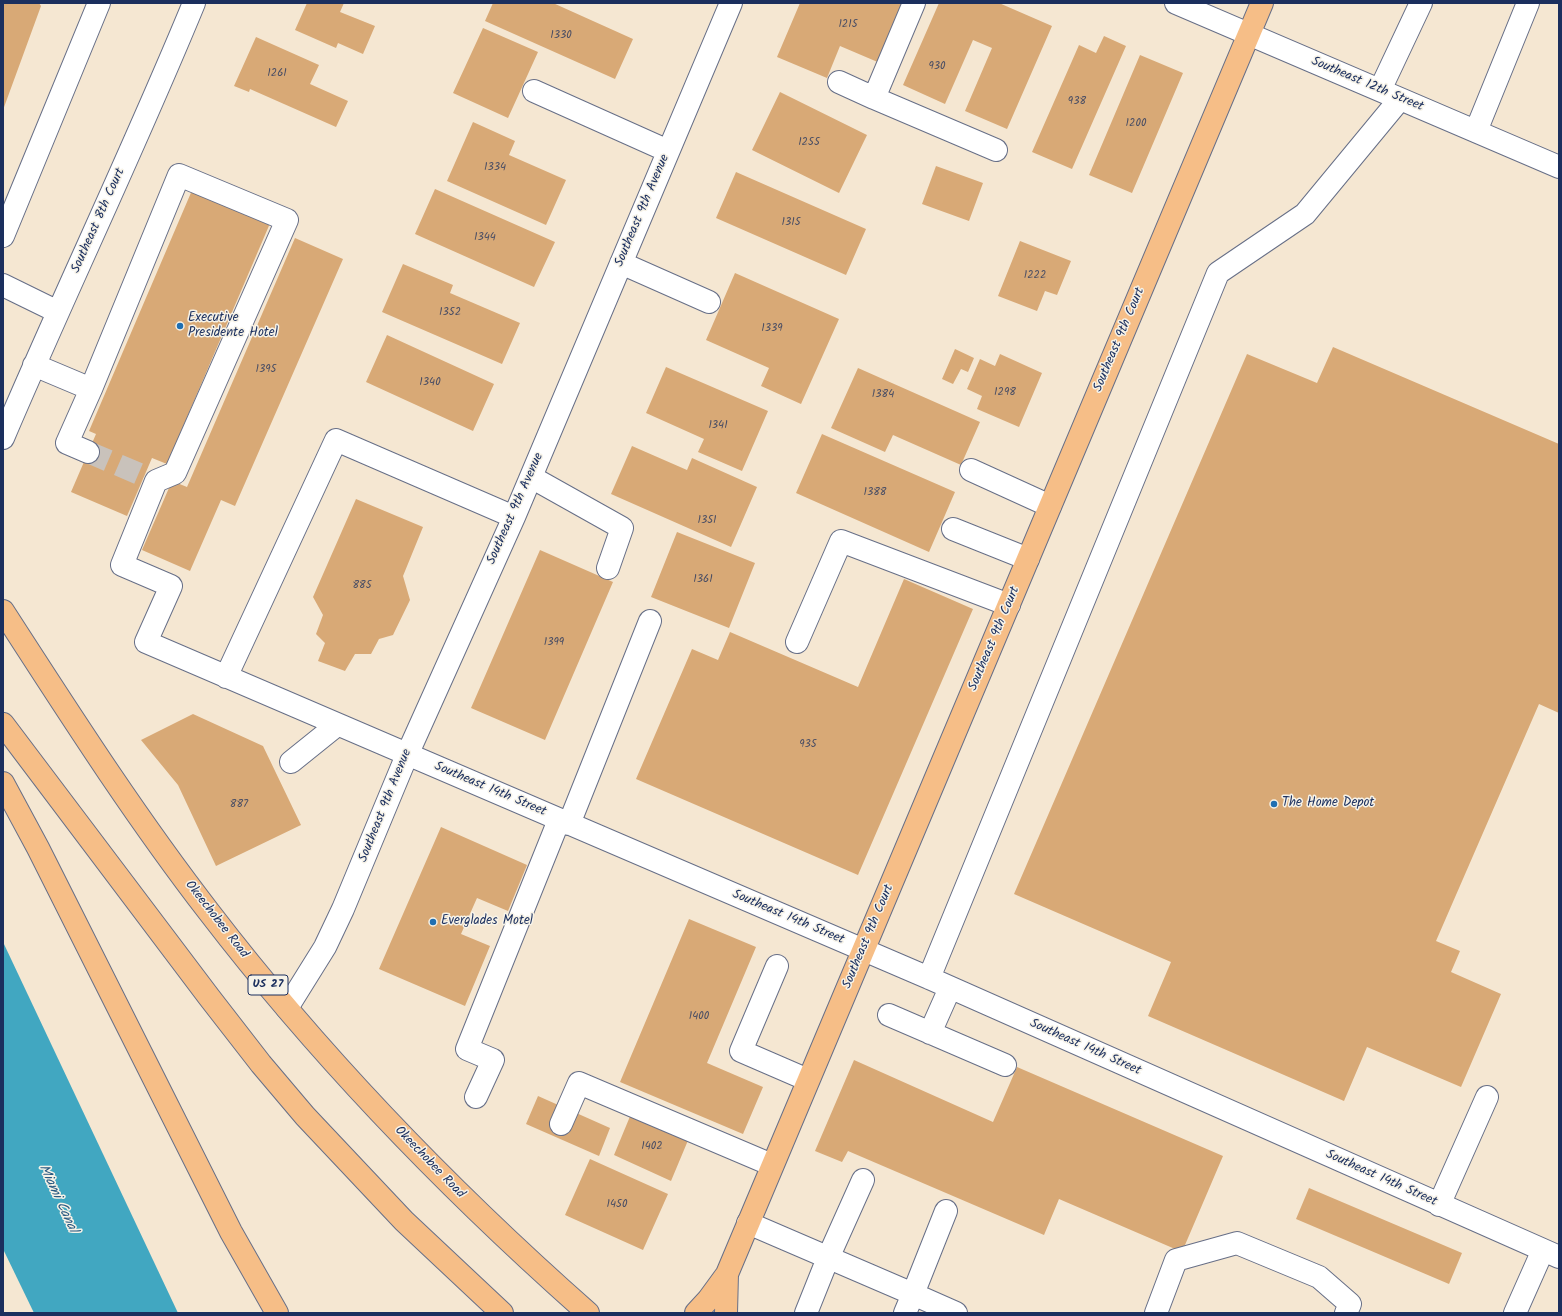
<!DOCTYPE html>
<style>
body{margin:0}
#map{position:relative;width:1562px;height:1316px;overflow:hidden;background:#f5e7d2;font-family:Kalam,sans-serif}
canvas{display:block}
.frame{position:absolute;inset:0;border:4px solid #1b2f5e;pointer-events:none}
</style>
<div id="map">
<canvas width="1562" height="1316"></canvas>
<div class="frame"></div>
</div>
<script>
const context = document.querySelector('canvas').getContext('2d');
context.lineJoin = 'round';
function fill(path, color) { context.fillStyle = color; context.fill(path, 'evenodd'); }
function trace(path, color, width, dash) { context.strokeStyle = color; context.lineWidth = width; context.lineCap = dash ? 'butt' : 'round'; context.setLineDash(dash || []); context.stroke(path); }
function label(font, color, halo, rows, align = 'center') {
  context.font = font + ' Kalam,sans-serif'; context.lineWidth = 3; context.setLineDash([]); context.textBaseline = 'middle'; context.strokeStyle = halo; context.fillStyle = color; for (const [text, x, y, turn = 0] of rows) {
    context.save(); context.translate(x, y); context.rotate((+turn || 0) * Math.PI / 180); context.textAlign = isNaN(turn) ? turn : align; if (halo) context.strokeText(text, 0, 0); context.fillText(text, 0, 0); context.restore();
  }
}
const water = new Path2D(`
 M3 942 178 1313H34L3 1249Z`);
const building = new Path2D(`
 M3 3H39L41 6 3 110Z
 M307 3H344L340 12 375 26 363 54 338 43 336 48 295 30Z
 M493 3H553L633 39 615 79 485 21Z
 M800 3H913L887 66 840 46 827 78 777 57Z
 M939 3H999L1052 26 1007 129 965 111 992 48 973 40 945 104 903 85Z
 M483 28 538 52 508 118 453 93Z
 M1104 36 1126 46 1072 169 1032 152 1079 45 1096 53Z
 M256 37 319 65 310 84 348 101 336 127 250 89 249 92 234 86Z
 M1140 55 1183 73 1132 193 1089 175Z
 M780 92 867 135 839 193 752 150Z
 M473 122 515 141 509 155 566 180 546 225 447 181Z
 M936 166 983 183 969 221 922 204Z
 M736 172 866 229 846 275 716 218Z
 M193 188 271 221 167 464 152 458 127 516 71 492 96 434 89 431Z
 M435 189 555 242 534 287 415 234Z
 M295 238 343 259 235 506 221 500 190 571 142 550 172 481 187 487Z
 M1020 241 1071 261 1057 295 1045 291 1037 311 998 296Z
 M403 264 453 285 450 293 520 323 502 364 382 312Z
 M735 273 839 319 801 404 761 386 769 368 706 340Z
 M387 335 494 384 473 431 366 382Z
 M1333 347 1559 444V713L1539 704 1436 941 1460 951 1451 972 1501 994 1461 1087 1367 1047 1344 1101 1148 1016 1171 962 1014 894 1247 354 1317 383Z
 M955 349 974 358 968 372 961 369 953 384 942 379Z
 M1000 354 1042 373 1019 427 977 409 982 396 967 389 980 359 995 366Z
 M666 367 768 411 742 471 698 452 704 439 646 413Z
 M858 368 980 422 961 465 893 435 885 452 831 428Z
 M822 434 955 492 929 552 796 493Z
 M632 446 687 470 692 458 757 487 731 547 611 494Z
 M356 499 423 527 403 576 410 600 393 635 379 639 371 654H355L345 671 318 661 325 643 316 634 323 615 313 597Z
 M677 532 755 563 729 628 651 597Z
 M540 550 613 582 545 740 471 708Z
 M904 579 973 609 858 875 636 779 692 649 718 660 730 632 858 687Z
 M193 714 263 746 301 825 216 866 178 785 141 740Z
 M441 827 527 865 508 911 477 898 461 934 490 946 465 1006 379 969Z
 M689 919 756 947 707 1063 763 1087 743 1134 620 1082Z
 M854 1060 993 1122 1017 1067 1223 1156 1182 1252 1059 1199 1044 1235 848 1151 842 1162 815 1151Z
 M538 1096 610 1128 599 1156 526 1124Z
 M631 1114 689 1138 671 1181 614 1155Z
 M590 1159 668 1194 643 1250 565 1215Z
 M1309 1188 1462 1253 1449 1284 1296 1219Z`);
const minorTunnel = new Path2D(`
 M88 452 144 476`);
const minor = new Path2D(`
 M914 3 874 98 996 150
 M1176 3 1559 167
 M839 82 874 98
 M1380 90 1421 3
 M534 91 668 151
 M1476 131 1528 3
 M3 236 99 3
 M621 263 709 302
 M3 285 58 312
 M34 365 91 389 179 175 287 220 175 473 156 481 122 565 171 586 146 642 929 978 1559 1257
 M3 438C65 292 134 149 194 3
 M88 452 67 443 91 389
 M971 470 1050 506
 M531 477 622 528 608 568
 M953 529 1028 559
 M797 642 841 541 1009 605
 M226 677 336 440 514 517
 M291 762 337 725
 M569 824 650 621
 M777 966 741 1051 808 1080
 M929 978 1218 273 1305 214 1400 99
 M287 1008 325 947 343 909 407 755 514 517 731 3
 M889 1015 1005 1065
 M930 1033 950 988
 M476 1097 493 1060 467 1049 559 820
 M561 1124 579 1083 772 1165
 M1439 1205 1487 1097
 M946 1211 913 1294 956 1313
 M748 1223 913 1294 905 1313
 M806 1313 828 1258 863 1180
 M1156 1313 1176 1260 1237 1243 1319 1277 1350 1304 1346 1313
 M1515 1313 1543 1250`);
const major = new Path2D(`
 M696 1313 708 1300 727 1274 1262 3
 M726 1313 727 1274`);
const highway = new Path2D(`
 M3 611C69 713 134 815 209 912 321 1058 450 1191 588 1313
 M3 724 209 997 261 1064 305 1116 404 1221 502 1313
 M3 783 38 848 231 1232 277 1313`);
const markers = [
 [180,326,4,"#1f6fb2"],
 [1274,804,4,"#1f6fb2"],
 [433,922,4,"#1f6fb2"]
];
const numberNames = [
 ["1215",848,25],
 ["1330",561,36],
 ["930",937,67],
 ["1261",277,74],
 ["938",1077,102],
 ["1200",1136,124],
 ["1255",809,143],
 ["1334",495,168],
 ["1315",791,223],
 ["1344",485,238],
 ["1222",1035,276],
 ["1352",450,313],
 ["1339",772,329],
 ["1395",266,370],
 ["1340",430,383],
 ["1298",1005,393],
 ["1384",883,395],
 ["1341",718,426],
 ["1388",875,493],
 ["1351",707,521],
 ["1361",703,580],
 ["885",362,586],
 ["1399",554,643],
 ["935",808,745],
 ["887",239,805],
 ["1400",699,1017],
 ["1402",652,1147],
 ["1450",617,1205]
];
const shields = [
 [268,985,40]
];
const shieldNames = [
 ["US 27",268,985]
];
const streetNames = [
 ["Southeast 12th Street",1367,85,23],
 ["Southeast 9th Avenue",643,211,-67],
 ["Southeast 8th Court",99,221,-66],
 ["Southeast 9th Court",1120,340,-67],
 ["Southeast 9th Avenue",516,509,-66],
 ["Southeast 9th Court",995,639,-67],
 ["Southeast 14th Street",490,790,23],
 ["Southeast 9th Avenue",386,806,-68],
 ["Southeast 14th Street",788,918,23],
 ["Okeechobee Road",216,920,52],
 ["Southeast 9th Court",869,937,-67],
 ["Southeast 14th Street",1085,1048,24],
 ["Okeechobee Road",429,1163,46],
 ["Southeast 14th Street",1381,1179,24]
];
const poiNames = [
 ["Executive",188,319],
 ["Presidente Hotel",188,334],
 ["The Home Depot",1282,804],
 ["Everglades Motel",441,922]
];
const waterNames = [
 ["Miami Canal",57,1199,65]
];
fill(water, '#41a7c1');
fill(building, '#d8a976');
trace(minorTunnel, '#c9c2bb', 22, [22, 11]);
trace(minor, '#676f87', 24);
trace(major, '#676f87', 24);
trace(highway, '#676f87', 24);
trace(minor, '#fff', 22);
trace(major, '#f6be87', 22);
trace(highway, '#f6be87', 22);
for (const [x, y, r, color] of markers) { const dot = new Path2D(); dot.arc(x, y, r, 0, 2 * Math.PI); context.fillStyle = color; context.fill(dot); trace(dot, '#f7f3e8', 1.5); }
label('11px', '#4a4e64', null, numberNames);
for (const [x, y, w] of shields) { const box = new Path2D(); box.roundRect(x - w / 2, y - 10, w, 20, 3); context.fillStyle = '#f7f3e8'; context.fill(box); trace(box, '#1b2f5e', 1); }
label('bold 12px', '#1b2f5e', null, shieldNames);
label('13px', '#1b2f5e', '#f7f3e8', streetNames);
label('13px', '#1b2f5e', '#f7f3e8', poiNames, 'left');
label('italic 14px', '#285981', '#f7f3e8', waterNames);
</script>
